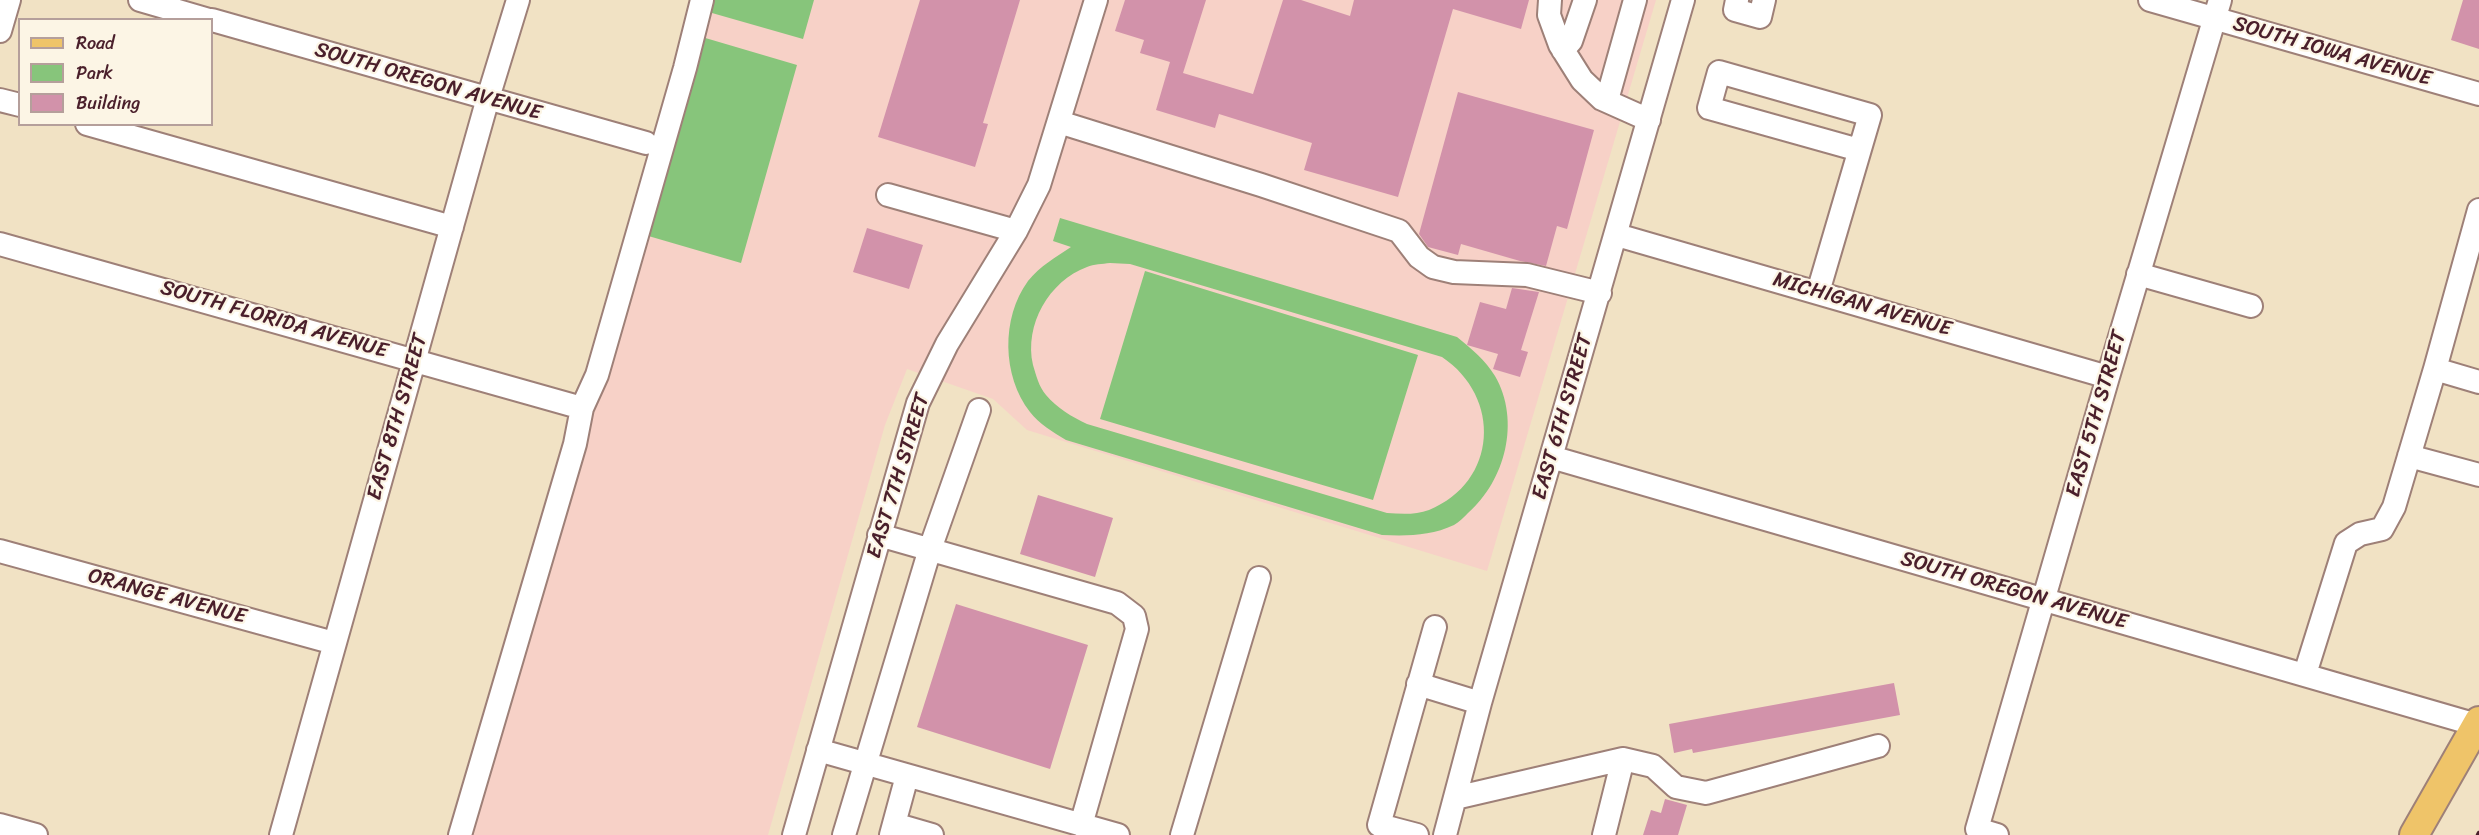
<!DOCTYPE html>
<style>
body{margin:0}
#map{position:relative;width:2479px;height:835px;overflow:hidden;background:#f1e2c4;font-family:Sriracha,sans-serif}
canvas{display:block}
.legend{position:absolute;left:18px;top:18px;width:195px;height:108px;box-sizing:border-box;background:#fcf5e5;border:2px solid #b59f9b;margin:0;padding:8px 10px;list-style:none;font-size:18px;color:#4a1f2b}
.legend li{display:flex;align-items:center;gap:12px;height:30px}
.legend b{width:30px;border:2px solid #b59f9b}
</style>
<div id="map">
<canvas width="2479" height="835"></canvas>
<ul class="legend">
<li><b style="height:8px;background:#efc469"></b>Road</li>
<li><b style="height:16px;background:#87c57b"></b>Park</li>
<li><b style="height:16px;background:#d292aa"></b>Building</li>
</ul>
</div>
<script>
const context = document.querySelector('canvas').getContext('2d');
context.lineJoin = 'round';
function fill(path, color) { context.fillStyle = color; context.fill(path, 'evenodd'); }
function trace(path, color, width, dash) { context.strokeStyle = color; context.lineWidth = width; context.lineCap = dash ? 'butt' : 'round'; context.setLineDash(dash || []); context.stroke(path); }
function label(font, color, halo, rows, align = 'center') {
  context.font = font + ' Sriracha,sans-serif'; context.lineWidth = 4.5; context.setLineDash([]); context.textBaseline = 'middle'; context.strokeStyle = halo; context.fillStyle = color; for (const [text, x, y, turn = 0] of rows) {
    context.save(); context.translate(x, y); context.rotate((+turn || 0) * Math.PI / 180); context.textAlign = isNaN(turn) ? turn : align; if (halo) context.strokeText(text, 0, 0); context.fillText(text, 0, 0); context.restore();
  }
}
const built = new Path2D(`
 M704 0H1082L1105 7 1108 0H1656L1487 571 1027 430 993 399 907 369 885 425 768 835H470Z`);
const green = new Path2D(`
 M708 0H814L803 39 705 11Z
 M702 37 797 65 741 263 645 235Z
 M1060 218 1457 337C1472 349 1485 360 1495 376 1521 421 1505 481 1468 513 1464 517 1459 522 1454 525 1431 536 1407 536 1382 535L1066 440C1053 432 1039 424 1030 412 1002 376 1001 318 1028 281 1040 266 1056 257 1071 247L1053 241ZM1110 263 1130 264 1442 357C1502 397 1498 482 1429 510 1416 515 1401 514 1387 513L1087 424C1072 417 1057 408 1046 395 1039 387 1036 375 1033 365 1024 325 1049 281 1087 267 1094 264 1102 264 1110 263Z
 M1145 271 1418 355 1373 500 1100 419Z`);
const building = new Path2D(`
 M920 0H1020L983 123 988 124 975 167 878 137Z
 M1125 0H1206L1183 73 1253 94 1283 0H1301L1350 16 1354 0H1529L1521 29 1453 9 1398 197 1304 170 1312 143 1219 114 1215 128 1156 110 1170 62 1140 53 1144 40 1115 31Z
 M2463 0H2479V49L2451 40Z
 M1458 92 1594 130 1567 229 1557 226 1546 266 1520 261 1461 244 1458 255 1428 247 1419 234Z
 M867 228 923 245 909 289 853 272Z
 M1512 288 1539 292 1521 350 1528 352 1520 377 1493 369 1498 354 1467 345 1480 302 1506 309Z
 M1038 495 1113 518 1095 577 1020 554Z
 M956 604 1088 645 1050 769 917 727Z
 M1894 683 1900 715 1693 753 1692 749 1674 753 1669 724Z
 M1665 799 1687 805 1678 835H1643L1651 810 1661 813Z`);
const minor = new Path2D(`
 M140 0 209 20
 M1550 0 1549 15 1560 45 1582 80 1602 99 1649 120
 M1737 0 1735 10 1760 17 1764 0
 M2150 0 2479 94
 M212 20 646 143
 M0 31 9 0
 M1563 50 1571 41 1585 0
 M0 100 20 105
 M1607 100 1635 0
 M1059 122 1261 185 1399 231 1419 257 1433 267 1454 272 1527 275 1600 293
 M87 124 452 227
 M888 195 1016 231
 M2479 210 2435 369 2479 382
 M1617 235 2108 377
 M0 244 582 408
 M2138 274 2251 306
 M1818 292 1870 115 1719 72 1709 108 1859 150
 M2409 456 2479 475
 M1551 457 2477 725
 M879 535 1117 603 1134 616 1137 629 1081 825
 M0 551 334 643
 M2305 674 2346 543 2360 534 2382 529 2394 507 2435 369
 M1418 684 1480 703
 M818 750 1118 835
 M1455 798 1623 759 1653 766 1676 787 1706 793 1878 746
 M894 824 932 835
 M0 825 36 835
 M281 835 488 98 518 0
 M460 835 575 444 582 408 597 375 685 68 702 0
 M794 835 918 403 947 344 1016 231 1039 185 1096 0
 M844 835 930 549 979 410
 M891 835 907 776
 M1182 835 1259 578
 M1417 835 1379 825 1435 627
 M1445 835 1480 703 1683 0
 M1604 835 1623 759
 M1997 835 1977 829 2108 377 2220 0`);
const major = new Path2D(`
 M2414 835 2479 721`);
const rail = new Path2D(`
 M2478 835 2479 833`);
const streetNames = [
 ["SOUTH IOWA AVENUE",2332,52,16],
 ["SOUTH OREGON AVENUE",428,82,16],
 ["MICHIGAN AVENUE",1862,305,16],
 ["SOUTH FLORIDA AVENUE",274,320,16],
 ["EAST 5TH STREET",2097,414,-74],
 ["EAST 8TH STREET",398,417,-74],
 ["EAST 6TH STREET",1563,417,-74],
 ["EAST 7TH STREET",899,476,-73],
 ["SOUTH OREGON AVENUE",2014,591,16],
 ["ORANGE AVENUE",167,597,15]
];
fill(built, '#f7d1c7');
fill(green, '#87c57b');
fill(building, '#d292aa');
trace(minor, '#9e8078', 26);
trace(major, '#9e8078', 32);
trace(minor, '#fff', 22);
trace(major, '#efc469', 28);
trace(rail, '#4a1f2b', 4.5);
label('21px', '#4a1f2b', '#fcf5e5', streetNames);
</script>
